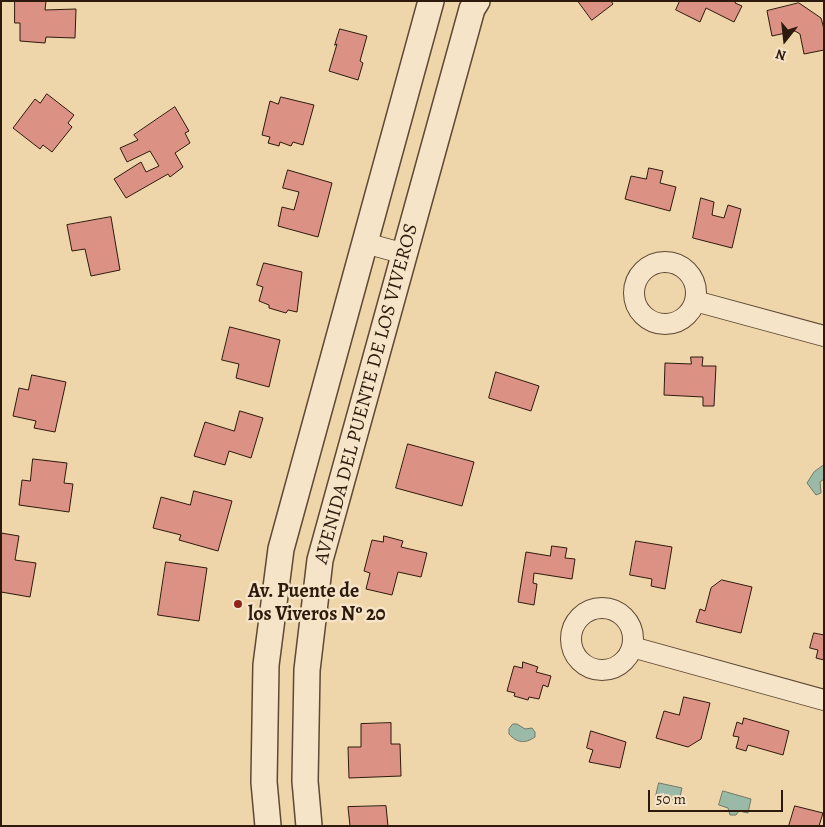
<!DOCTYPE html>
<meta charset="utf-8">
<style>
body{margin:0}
#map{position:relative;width:825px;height:827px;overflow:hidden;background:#efd5aa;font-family:Alegreya,serif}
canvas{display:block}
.frame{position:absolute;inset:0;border:2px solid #2d1a0c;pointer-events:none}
.north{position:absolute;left:760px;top:15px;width:50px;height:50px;-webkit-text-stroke:4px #f5e4c8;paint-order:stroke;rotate:196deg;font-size:14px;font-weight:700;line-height:20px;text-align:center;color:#2d1a0c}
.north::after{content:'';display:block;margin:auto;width:18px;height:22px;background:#2d1a0c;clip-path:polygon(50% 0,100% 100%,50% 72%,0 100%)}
.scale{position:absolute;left:648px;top:790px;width:135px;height:22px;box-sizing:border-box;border:2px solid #2d1a0c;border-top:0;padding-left:6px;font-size:15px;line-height:18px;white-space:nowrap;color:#2d1a0c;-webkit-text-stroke:4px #f5e4c8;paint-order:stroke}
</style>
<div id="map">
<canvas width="825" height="827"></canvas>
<div class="frame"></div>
<div class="north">N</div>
<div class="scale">50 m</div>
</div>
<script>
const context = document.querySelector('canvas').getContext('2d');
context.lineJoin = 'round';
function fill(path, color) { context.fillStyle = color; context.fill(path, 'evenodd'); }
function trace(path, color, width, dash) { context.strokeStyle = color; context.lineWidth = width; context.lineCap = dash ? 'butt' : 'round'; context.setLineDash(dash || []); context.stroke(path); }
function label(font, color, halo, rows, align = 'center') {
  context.font = font + ' Alegreya,serif'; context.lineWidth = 5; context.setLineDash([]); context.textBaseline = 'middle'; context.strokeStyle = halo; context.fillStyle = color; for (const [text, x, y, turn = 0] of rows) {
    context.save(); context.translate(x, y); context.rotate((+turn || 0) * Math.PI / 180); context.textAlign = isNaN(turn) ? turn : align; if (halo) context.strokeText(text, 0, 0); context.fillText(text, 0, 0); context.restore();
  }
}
const water = new Path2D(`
 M824 465V479L820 482 821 493 816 495 807 483 814 472Z
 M513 724H517L525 729 532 728 535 732V737C525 744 517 743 509 734V729Z
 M659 783 682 788 679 801 656 796Z
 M723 791 751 799 748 813 739 811 736 815H730L728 808 719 805Z`);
const building = new Path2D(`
 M15 1H46L45 10 76 9 75 38 46 37 45 43 20 41V23H15Z
 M578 1H611L613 4 592 20Z
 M680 1H736L735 3 742 6 734 22 706 8 700 22 676 10Z
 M799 3 821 18 824 29V50L804 54 800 34 795 31 772 36 767 11Z
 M340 29 367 36 360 61 363 63 358 80 329 71 337 44 335 45Z
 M47 94 74 115 68 123 72 127 52 152 43 145 40 149 13 128 35 99 40 103Z
 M281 97 314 105 303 145 293 142 291 146 280 142 279 146 268 143 270 137 262 135 270 101 278 104Z
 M175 107 189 131 185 133 190 143 175 153 183 167 170 177 168 174 126 198 114 179 141 162 146 172 159 166 150 151 127 162 120 148 138 140 134 135Z
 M649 168 663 171 660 183 676 187 670 211 625 199 631 176 646 179Z
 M288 170 332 183 318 237 278 226 282 207 294 210 299 192 283 188Z
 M701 198 714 202 712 215 724 218 728 205 741 209 732 248 693 238Z
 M111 217 120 270 91 276 85 249 72 251 67 225Z
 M264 263 302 272 297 312 288 310 286 313 269 308V305L259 301 263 287 257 285Z
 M230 327 280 340 269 387 236 378 239 364 222 360Z
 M691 357H703L702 366H716L714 406H703V397L664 395 665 363 691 364Z
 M496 372 539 386 531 411 489 398Z
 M32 375 66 382 55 432 34 428 36 421 13 416 19 388 28 390Z
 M240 411 263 418 251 458 229 451 225 465 194 456 205 422 234 431Z
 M408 444 474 462 462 506 396 488Z
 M33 459 67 463 64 483 73 484 69 512 19 505 22 480 30 481Z
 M194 491 232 501 218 551 179 540 181 535 153 528 161 497 190 505Z
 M1 533 19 536 15 560 36 563 30 597 1 592Z
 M384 536 403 541 401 547 427 553 421 577 398 572 392 595 366 589 370 573 364 571 372 540 383 542Z
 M636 541 672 547 665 589 651 586 652 579 630 575Z
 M552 546 567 548 565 558 575 559 572 579 534 573 533 583 537 584 534 605 518 602 526 552 550 556Z
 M166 562 207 568 199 621 158 615Z
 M722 580 752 587 741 633 696 622 700 609 705 611 711 588Z
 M814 633 824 635V660L816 658 818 650 810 648Z
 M523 662 538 667 536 672 551 676 548 687 543 685 539 699 529 697 528 700 514 696 515 693 507 691 514 666 522 668Z
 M684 697 710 703 701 739 688 747 656 738 664 711 679 715Z
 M744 718 789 731 783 755 748 745 746 751 736 748 739 737 733 736 737 722 742 724Z
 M391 723V744H400L401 776 349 778 348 747H361V724Z
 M591 731 626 742 620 768 589 762 593 750 587 748Z
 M386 806 388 826H350L348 807Z
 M795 806 823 813 819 826H789Z`);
const minor = new Path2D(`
 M365 243 405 254
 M634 293a31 31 0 1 1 62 0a31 31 0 1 1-62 0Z
 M695 301 824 336
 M571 639a31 31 0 1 1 62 0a31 31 0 1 1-62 0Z
 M632 647 824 700`);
const tertiary = new Path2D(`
 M268 826 264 782 266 665 281 549 431 1
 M309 826 305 781 307 670 320 560 472 9 477 1`);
const markers = [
 [238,604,5,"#8f2418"]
];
const streetNames = [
 ["AVENIDA DEL PUENTE DE LOS VIVEROS",367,394,-75]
];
const poiNames = [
 ["Av. Puente de",248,592],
 ["los Viveros Nº 20",248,615]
];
fill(water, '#9ab9a7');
trace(water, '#6e7969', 1);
fill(building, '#db9183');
trace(building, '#2d1a0c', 1);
trace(minor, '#5e4934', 22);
trace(tertiary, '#5e4934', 28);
trace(minor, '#f5e4c8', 20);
trace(tertiary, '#f5e4c8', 25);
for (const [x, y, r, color] of markers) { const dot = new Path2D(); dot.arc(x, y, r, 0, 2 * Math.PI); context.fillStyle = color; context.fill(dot); trace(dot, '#f5e4c8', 2); }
label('20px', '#2d1a0c', '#f5e4c8', streetNames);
label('bold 20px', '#2d1a0c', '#f5e4c8', poiNames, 'left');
</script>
